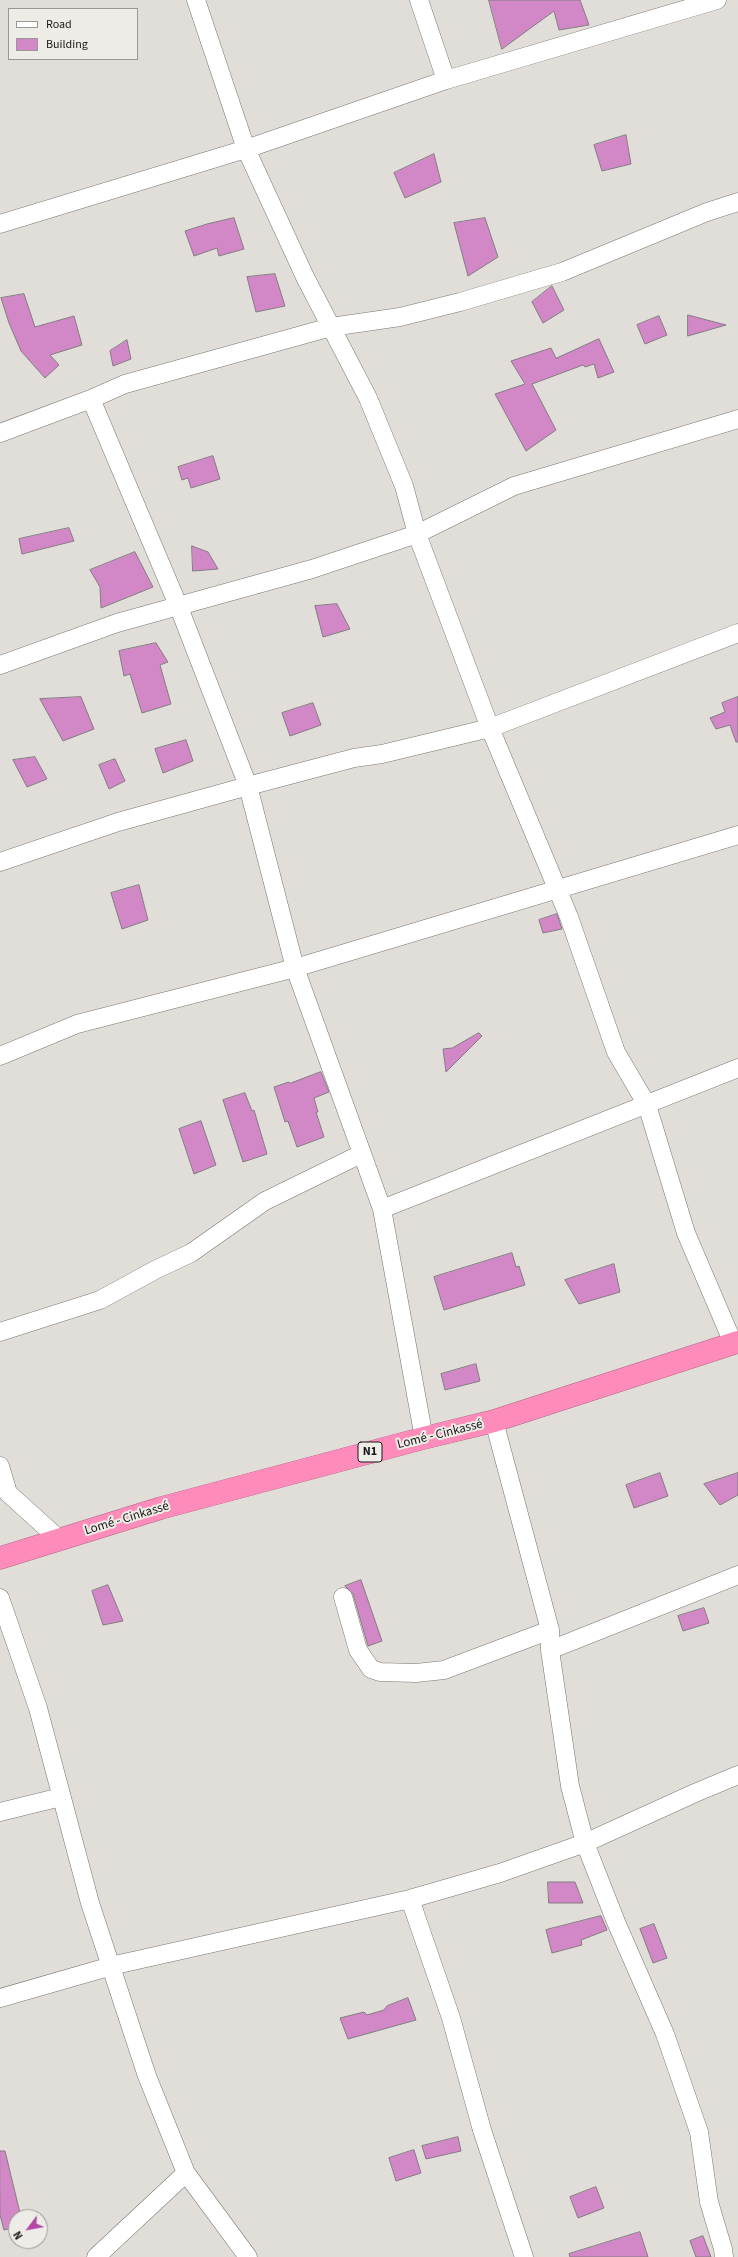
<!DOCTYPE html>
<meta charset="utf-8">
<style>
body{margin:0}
#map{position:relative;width:738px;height:2257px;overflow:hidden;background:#e1ded9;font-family:"Source Sans 3",sans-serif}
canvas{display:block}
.legend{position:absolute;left:8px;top:8px;width:130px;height:52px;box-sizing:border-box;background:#eeece6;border:1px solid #999894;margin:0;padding:5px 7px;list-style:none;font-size:12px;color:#1a1918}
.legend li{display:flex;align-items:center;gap:8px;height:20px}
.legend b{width:20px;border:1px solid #999894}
.north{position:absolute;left:8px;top:2209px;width:40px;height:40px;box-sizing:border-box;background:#eeece6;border:1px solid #999894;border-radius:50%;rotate:238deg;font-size:11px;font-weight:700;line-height:16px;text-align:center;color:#1a1918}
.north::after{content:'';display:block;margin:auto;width:14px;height:18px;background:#b247a8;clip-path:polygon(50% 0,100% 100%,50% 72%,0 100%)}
</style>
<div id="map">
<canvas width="738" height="2257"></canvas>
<ul class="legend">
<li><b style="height:5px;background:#fff"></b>Road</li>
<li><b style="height:11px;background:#d287c7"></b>Building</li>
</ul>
<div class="north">N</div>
</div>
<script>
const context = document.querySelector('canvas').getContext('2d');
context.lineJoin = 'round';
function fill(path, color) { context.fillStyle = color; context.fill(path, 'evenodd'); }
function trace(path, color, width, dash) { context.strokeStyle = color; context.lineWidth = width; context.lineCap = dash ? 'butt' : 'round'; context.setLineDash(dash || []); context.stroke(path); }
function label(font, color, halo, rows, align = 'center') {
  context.font = font + ' "Source Sans 3",sans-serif'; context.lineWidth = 4; context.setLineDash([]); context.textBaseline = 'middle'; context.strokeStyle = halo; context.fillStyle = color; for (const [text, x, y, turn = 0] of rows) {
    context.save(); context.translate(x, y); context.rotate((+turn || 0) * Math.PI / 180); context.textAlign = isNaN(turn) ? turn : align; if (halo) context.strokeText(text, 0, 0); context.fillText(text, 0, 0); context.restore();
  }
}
const building = new Path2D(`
 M489 0H580L589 25 559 30 554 11 502 49Z
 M626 135 631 164 602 171 594 145Z
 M434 154 441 182 405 198 394 173Z
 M234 218 244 249 219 256 217 248 194 256 185 231 207 224Z
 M485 218 498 257 468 276 454 223Z
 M275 274 285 306 256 312 247 277Z
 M552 286 564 310 543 323 532 302Z
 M24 294 35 327 74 316 82 345 50 355 59 365 45 378 21 351 9 323 1 298Z
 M688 315 726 325 688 336Z
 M659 316 667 335 645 344 637 325Z
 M599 339 614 372 598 378 594 364 585 367 583 365 532 384 556 430 526 451 495 394 525 384 511 361 551 348 556 358Z
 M127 340 131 359 113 366 110 351Z
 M213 456 220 479 191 488 188 478 182 480 178 467Z
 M69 528 74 541 22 554 19 539Z
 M192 546 208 552 218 569 193 571Z
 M135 552 153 587 101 608 100 587 90 570Z
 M337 604 350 629 323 637 315 606Z
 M156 643 168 662 160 665 171 704 142 713 130 674 124 676 119 651Z
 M81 697 94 729 63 741 40 699Z
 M738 697V742H736L730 725 716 729 710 718 725 712 722 703Z
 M313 703 321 725 290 736 282 713Z
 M186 740 193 761 163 773 155 749Z
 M35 757 47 779 27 787 13 760Z
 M115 759 125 781 109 789 99 765Z
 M139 885 148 920 122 929 111 893Z
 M557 914 562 929 543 933 539 920Z
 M479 1033 482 1036 446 1072 443 1049 452 1048Z
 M321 1072 329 1092 314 1098 318 1112H316L324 1137 297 1147 288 1121 285 1122 274 1087 289 1082 290 1083Z
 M245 1093 252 1111 254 1110 267 1154 243 1162 223 1100Z
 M201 1121 216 1165 194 1174 179 1129Z
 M512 1253 516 1267 519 1266 525 1285 444 1310 434 1277Z
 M614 1264 620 1292 579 1304 565 1280Z
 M476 1364 480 1381 445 1390 441 1374Z
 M660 1473 668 1496 634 1508 626 1485Z
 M738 1473V1495L720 1505 704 1484Z
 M361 1580 382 1641 368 1646 353 1594 345 1586Z
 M108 1585 123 1621 103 1625 92 1591Z
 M704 1608 709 1623 683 1631 678 1616Z
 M548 1882H575L583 1903H549Z
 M601 1916 607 1930 581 1940 582 1945 552 1953 546 1930Z
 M654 1924 667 1958 653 1963 640 1929Z
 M408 1998 416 2020 348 2039 340 2018 364 2012 367 2015 384 2010 387 2006Z
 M458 2137 461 2151 426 2159 422 2146Z
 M414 2150 421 2173 396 2181 389 2158Z
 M0 2151H5L21 2217H16V2227L4 2230 0 2215Z
 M596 2187 604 2208 578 2218 570 2197Z
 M640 2232 648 2257H570L569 2254Z
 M703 2236 711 2257H696L690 2241Z`);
const street = new Path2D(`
 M196 0 246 149 305 277 368 398 404 486 417 534 490 728 569 917 616 1052 647 1105 686 1233 733 1343
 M419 0 446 80
 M0 224 246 149 446 80 717 0
 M91 399 178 605 248 786 295 968 382 1209 424 1438
 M0 433 91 399 125 384 331 327 400 317 460 302 562 272 707 212 738 202
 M0 665 117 623 312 569 417 534 514 486 738 419
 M0 862 118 822 248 786 354 758 382 754 490 728 738 633
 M0 1056 77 1024 295 968 738 835
 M382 1209 738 1068
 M0 1332 100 1300 155 1270 191 1253 265 1201 361 1154
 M0 1466 8 1493 60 1540
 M343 1597 358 1650 371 1669 380 1672 416 1673 444 1670 550 1630
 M0 1598 38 1708 90 1903 147 2076 186 2173 248 2257
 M550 1650 738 1575
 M0 1812 61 1797
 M410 1899 451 2018 482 2130 524 2257
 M0 1998 115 1965 410 1899 500 1873 585 1843 570 1786 550 1650V1630L494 1421
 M96 2257 186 2173
 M724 2257 723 2249 709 2202 699 2132 665 2034 616 1922 585 1843 695 1793 738 1775`);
const highway = new Path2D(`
 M0 1558 161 1508 424 1438 494 1421 738 1342`);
const shields = [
 [370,1452,24]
];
const shieldNames = [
 ["N1",370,1452]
];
const streetNames = [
 ["Lomé - Cinkassé",440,1435,-14],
 ["Lomé - Cinkassé",127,1519,-17]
];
fill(building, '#d287c7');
trace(building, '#827d81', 1);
trace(street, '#797772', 19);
trace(highway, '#ae6482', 23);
trace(street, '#fff', 18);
trace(highway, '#fe8cbb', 22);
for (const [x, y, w] of shields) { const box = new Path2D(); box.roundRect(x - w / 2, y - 10, w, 20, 3); context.fillStyle = '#eeece6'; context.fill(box); trace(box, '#1a1918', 1); }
label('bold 12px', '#1a1918', null, shieldNames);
label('13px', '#1a1918', '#eeece6', streetNames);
</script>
